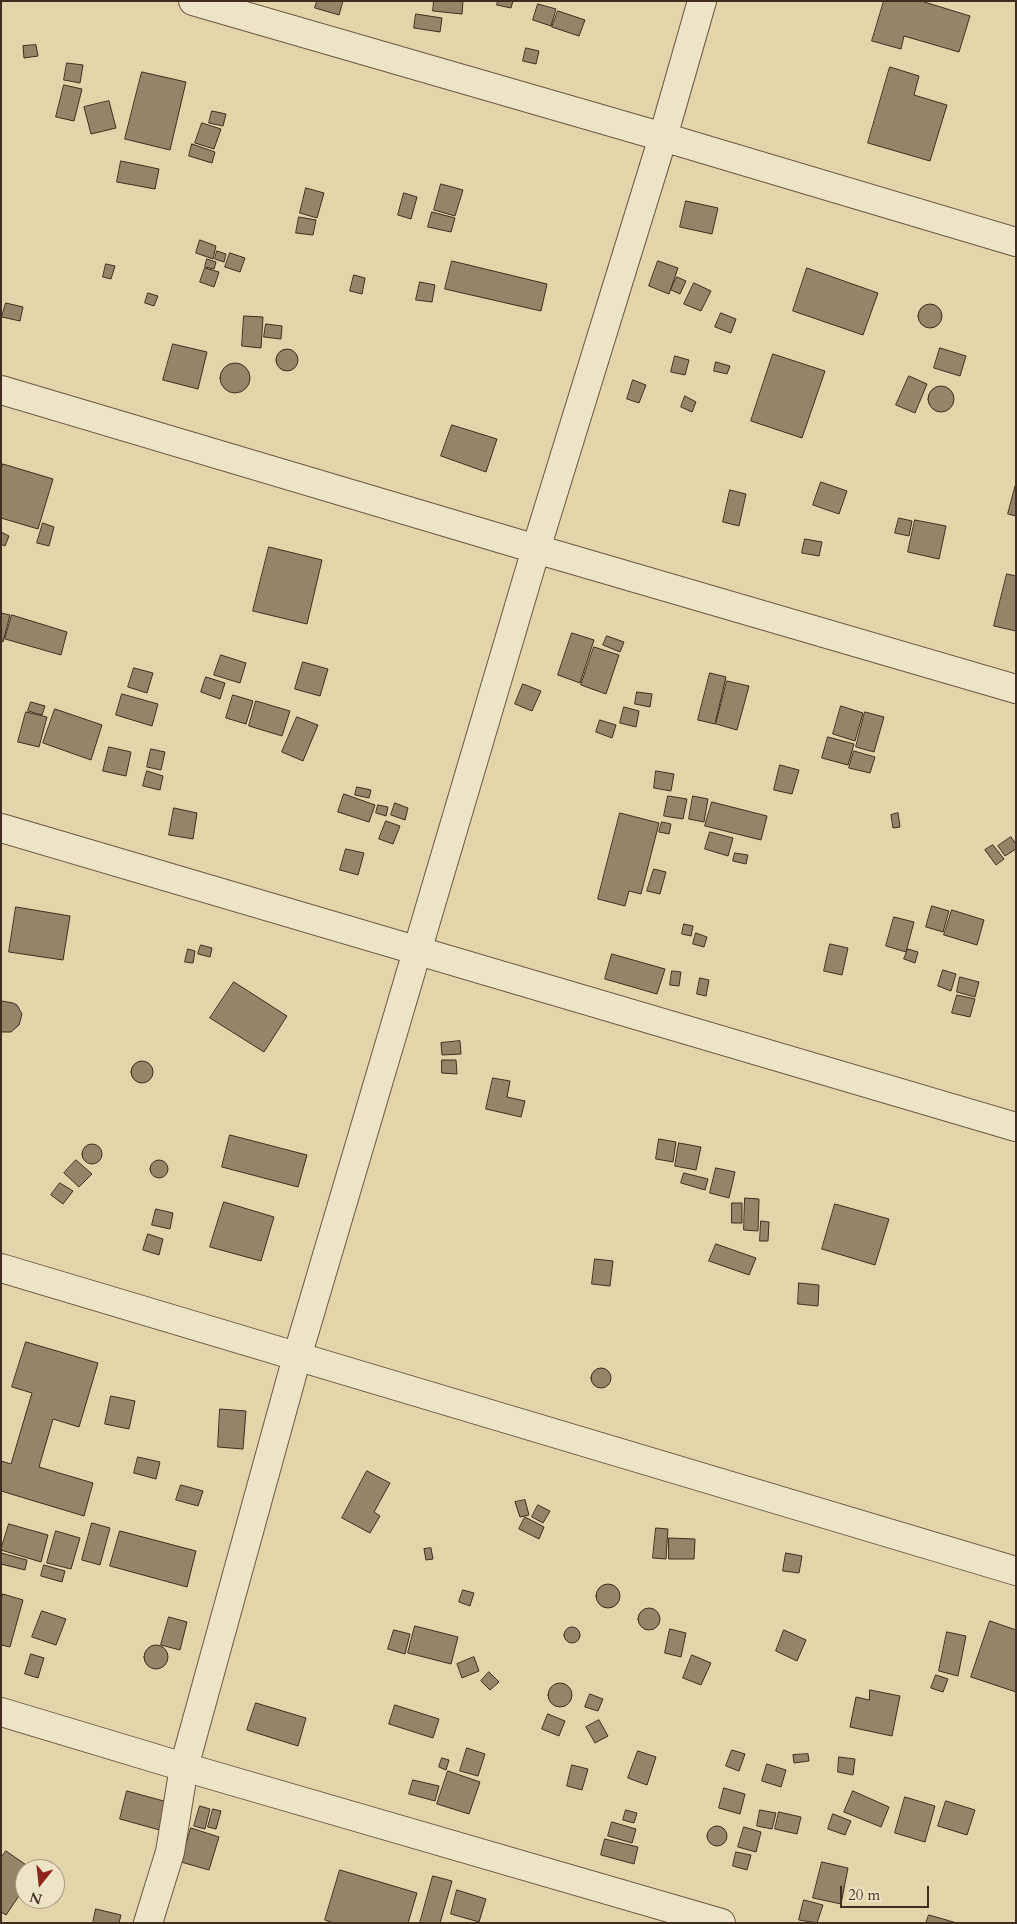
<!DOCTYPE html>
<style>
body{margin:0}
#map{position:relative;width:1017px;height:1924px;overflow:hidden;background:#e3d4a9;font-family:Cardo,serif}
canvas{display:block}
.frame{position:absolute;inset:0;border:2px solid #412d1f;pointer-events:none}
.north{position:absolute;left:15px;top:1859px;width:50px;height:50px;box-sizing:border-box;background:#ede3c7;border:1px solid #a89a84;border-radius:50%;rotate:196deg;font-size:14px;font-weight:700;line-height:20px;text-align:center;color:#412d1f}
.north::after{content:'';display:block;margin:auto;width:18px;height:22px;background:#8f2418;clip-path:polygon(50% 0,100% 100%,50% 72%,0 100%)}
.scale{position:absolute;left:840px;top:1886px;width:89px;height:22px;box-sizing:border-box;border:2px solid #412d1f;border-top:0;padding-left:6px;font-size:15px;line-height:18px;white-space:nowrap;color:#412d1f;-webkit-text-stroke:4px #ede3c7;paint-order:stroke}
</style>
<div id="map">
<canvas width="1017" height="1924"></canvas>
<div class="frame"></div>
<div class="north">N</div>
<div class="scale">20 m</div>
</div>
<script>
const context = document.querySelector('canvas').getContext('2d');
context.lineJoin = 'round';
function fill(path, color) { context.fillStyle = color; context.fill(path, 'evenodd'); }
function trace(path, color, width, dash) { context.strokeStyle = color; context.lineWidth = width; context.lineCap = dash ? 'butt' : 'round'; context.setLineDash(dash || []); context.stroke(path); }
const building = new Path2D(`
 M317 1H343L339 15 315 8Z
 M434 1H463L462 14 433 11Z
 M498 1H513L511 8 497 5Z
 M884 1H921L970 16 959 52 904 36 901 49 872 41Z
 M538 4 556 9 551 26 533 20Z
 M558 11 585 20 579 36 552 27Z
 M416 14 442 18 440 32 414 28Z
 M36 45 38 56 24 58 23 46Z
 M526 48 539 51 536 64 523 61Z
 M67 63 83 65 80 83 64 80Z
 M890 67 919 76 914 95 947 105 930 161 868 143Z
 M142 72 186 82 170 150 125 139Z
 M64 85 82 89 74 121 56 117Z
 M109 101 116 128 91 134 84 107Z
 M212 111 226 114 223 126 209 123Z
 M202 123 221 129 214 149 195 143Z
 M192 144 215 152 212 163 189 156Z
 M121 161 159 169 155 189 117 182Z
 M441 184 463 190 455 216 434 210Z
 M306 188 324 193 317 218 300 213Z
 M404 193 417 197 411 219 398 215Z
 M686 201 718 208 712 234 680 227Z
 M432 212 455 218 451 232 428 227Z
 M299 217 316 220 313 235 296 233Z
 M200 240 216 246 213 259 196 253Z
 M217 251 226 254 224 262 215 259Z
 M230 253 245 258 240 272 225 267Z
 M207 259 216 262 214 269 205 267Z
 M452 261 547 284 541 311 445 289Z
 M658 261 678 268 669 294 649 286Z
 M106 264 115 266 111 279 103 277Z
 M205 268 219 272 214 287 200 282Z
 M807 268 878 293 863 335 793 311Z
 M354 275 365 278 362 294 350 291Z
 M677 277 686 281 680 294 671 290Z
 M420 282 435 285 432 302 416 300Z
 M694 283 711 291 701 311 684 304Z
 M148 293 158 296 154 306 145 303Z
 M6 303 23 307 20 321 2 317Z
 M918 316a12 12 0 1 1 24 0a12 12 0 1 1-24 0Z
 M721 313 736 319 731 333 715 327Z
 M244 316 263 317 261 348 242 346Z
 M266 324 282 326 281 339 264 337Z
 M173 344 207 352 198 389 163 380Z
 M940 348 966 356 960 376 934 368Z
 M276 360a11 11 0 1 1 22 0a11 11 0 1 1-22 0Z
 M773 354 825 371 802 438 751 421Z
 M675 356 689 360 685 375 671 372Z
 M716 362 730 366 727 374 714 371Z
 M220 378a15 15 0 1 1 30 0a15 15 0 1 1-30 0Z
 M909 376 927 384 915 413 896 405Z
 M633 380 646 385 639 403 627 399Z
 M928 399a13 13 0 1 1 26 0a13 13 0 1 1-26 0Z
 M685 396 696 402 692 412 681 407Z
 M452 425 497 439 486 472 441 456Z
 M3 464 53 479 38 529 1 518V471Z
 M821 482 847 491 839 514 813 505Z
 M1016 483V516L1008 514Z
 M730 490 746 494 739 526 723 522Z
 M899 518 912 521 909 536 895 533Z
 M915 520 946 526 939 559 908 552Z
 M43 523 54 527 49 546 37 543Z
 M1 532 9 536 5 546 1 544Z
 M805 539 822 542 819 556 802 553Z
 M269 547 322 560 307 624 253 611Z
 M1007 574 1016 576V631L994 626Z
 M1 613 10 615 3 642 1 641Z
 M12 615 67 632 61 655 5 639Z
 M572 633 594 640 580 683 558 675Z
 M607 636 624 642 620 652 603 645Z
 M594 647 619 655 606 694 581 685Z
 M221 655 246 663 240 683 214 675Z
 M303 662 328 669 320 696 295 689Z
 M134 668 153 673 147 693 128 687Z
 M710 673 726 677 715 724 698 720Z
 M206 677 225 683 220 699 201 692Z
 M727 681 749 686 737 730 716 724Z
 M523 684 541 691 532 711 515 704Z
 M637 692 652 694 650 707 635 704Z
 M122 694 158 704 152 726 116 715Z
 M233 695 253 701 246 724 226 718Z
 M256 701 290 711 282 736 249 726Z
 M31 702 45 706 42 715 28 711Z
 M841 706 863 713 855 741 833 734Z
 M624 707 639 711 636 727 620 723Z
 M55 709 102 725 91 760 43 743Z
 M26 712 47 717 39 747 18 742Z
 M865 712 884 717 874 752 856 747Z
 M297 717 318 725 303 761 282 752Z
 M600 720 616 725 612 738 596 732Z
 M828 737 854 744 848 765 822 758Z
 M109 747 131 752 126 776 103 771Z
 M151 749 165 752 161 770 147 767Z
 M854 751 875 757 870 773 849 768Z
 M780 765 799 770 792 794 774 790Z
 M147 771 163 776 160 790 143 786Z
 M656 771 674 774 671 791 654 788Z
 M357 787 371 790 369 798 355 795Z
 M344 794 375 805 369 822 338 812Z
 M668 796 687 799 683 819 664 816Z
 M693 796 708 799 704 822 689 819Z
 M712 802 767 816 761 840 705 826Z
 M395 803 408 808 405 820 391 815Z
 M378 805 388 807 386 816 376 813Z
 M174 808 197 813 193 839 169 835Z
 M620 813 659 823 641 894 629 891 625 906 598 899Z
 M898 813 900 827 893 828 891 815Z
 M386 821 400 826 393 844 379 839Z
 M662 822 671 824 669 834 659 832Z
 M710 832 733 838 728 856 705 849Z
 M1011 837 1016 844V849L1005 856 998 846Z
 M993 845 1004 859 996 865 985 850Z
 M346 849 364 853 358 875 340 870Z
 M735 853 748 855 746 864 733 861Z
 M654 869 666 872 660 894 647 891Z
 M932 906 949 911 943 932 926 927Z
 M16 907 70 916 63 960 9 952Z
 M952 910 984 920 977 945 944 935Z
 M894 917 914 922 906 952 886 946Z
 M684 924 693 926 691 936 682 934Z
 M696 933 707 937 704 947 693 944Z
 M830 944 848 948 842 975 824 971Z
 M201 945 212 948 210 957 198 954Z
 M188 949 195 951 193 963 185 962Z
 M908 949 918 952 915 963 904 959Z
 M612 954 665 969 657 994 605 979Z
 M943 970 956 974 951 991 938 986Z
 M672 971 681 972 679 986 670 985Z
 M960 977 979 982 975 997 957 992Z
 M700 978 709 980 706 996 697 994Z
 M234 982 287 1016 264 1052 210 1018Z
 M957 995 975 999 970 1017 952 1013Z
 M2 1001 13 1003 17 1005 22 1014 19 1025 11 1032H1Z
 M460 1041 461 1054 442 1055 441 1043Z
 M442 1060H456L457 1074 442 1073Z
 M131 1072a11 11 0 1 1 22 0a11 11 0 1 1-22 0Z
 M493 1078 510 1081 507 1097 525 1101 521 1117 486 1109Z
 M230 1135 307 1155 298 1187 222 1167Z
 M659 1139 676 1142 673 1162 656 1159Z
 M679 1143 701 1147 696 1170 675 1166Z
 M82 1154a10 10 0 1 1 20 0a10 10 0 1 1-20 0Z
 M150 1169a9 9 0 1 1 18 0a9 9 0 1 1-18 0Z
 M76 1160 92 1174 79 1187 64 1173Z
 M716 1168 735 1172 729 1198 710 1193Z
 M684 1173 708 1179 705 1190 681 1183Z
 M60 1183 73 1191 63 1204 51 1195Z
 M745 1198 759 1199 758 1231 744 1230Z
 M224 1202 274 1217 261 1261 210 1247Z
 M732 1203H742V1223H732Z
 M835 1204 889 1219 875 1265 822 1249Z
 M156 1209 173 1213 170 1229 152 1225Z
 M761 1221 769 1222 768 1241H760Z
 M148 1234 163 1239 159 1255 143 1250Z
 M716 1244 756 1258 749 1275 709 1261Z
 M595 1259 613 1261 610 1286 592 1284Z
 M799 1283 819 1285 818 1306 798 1304Z
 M26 1342 98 1363 79 1427 53 1419 39 1467 93 1483 84 1516 1 1491V1461L11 1464 32 1393 12 1387Z
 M591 1378a10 10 0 1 1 20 0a10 10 0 1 1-20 0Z
 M111 1396 135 1401 129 1429 105 1424Z
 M220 1409 246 1411 243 1449 218 1447Z
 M138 1457 160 1462 156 1479 134 1473Z
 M367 1471 390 1483 374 1512 380 1516 370 1533 342 1518Z
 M181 1485 203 1491 198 1506 176 1500Z
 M525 1500 529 1515 520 1517 515 1502Z
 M538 1505 550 1511 543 1523 532 1517Z
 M525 1517 544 1527 539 1539 519 1529Z
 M92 1523 110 1528 100 1565 82 1560Z
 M9 1524 48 1535 41 1562 1 1550Z
 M656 1528 668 1529 666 1559 653 1558Z
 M56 1531 80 1538 71 1569 47 1563Z
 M120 1531 196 1551 187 1587 110 1566Z
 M669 1538 695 1539 694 1559H669Z
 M431 1548 433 1559 426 1560 424 1549Z
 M1 1553 27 1560 25 1570 1 1564Z
 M786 1553 802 1556 799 1573 783 1571Z
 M44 1565 65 1571 62 1582 41 1576Z
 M596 1596a12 12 0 1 1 24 0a12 12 0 1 1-24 0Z
 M463 1590 474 1593 470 1606 459 1602Z
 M3 1594 23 1600 10 1647 1 1645V1601Z
 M638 1619a11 11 0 1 1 22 0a11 11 0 1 1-22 0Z
 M42 1611 66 1619 56 1645 32 1637Z
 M169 1617 187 1622 180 1650 161 1645Z
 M990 1621 1016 1630V1692L971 1677Z
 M415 1626 458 1637 451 1664 408 1653Z
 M564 1635a8 8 0 1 1 16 0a8 8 0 1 1-16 0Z
 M670 1629 686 1633 681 1657 665 1653Z
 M394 1630 410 1634 405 1654 388 1649Z
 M784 1630 806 1640 797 1661 776 1651Z
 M947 1632 966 1636 958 1676 939 1671Z
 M144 1657a12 12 0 1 1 24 0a12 12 0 1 1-24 0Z
 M31 1654 44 1658 38 1678 25 1674Z
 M692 1655 711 1663 701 1685 683 1678Z
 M474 1657 479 1671 462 1678 457 1664Z
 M489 1672 499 1682 490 1690 481 1681Z
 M936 1675 948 1679 943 1692 931 1688Z
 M548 1695a12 12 0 1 1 24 0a12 12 0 1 1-24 0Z
 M870 1690 900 1696 892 1736 850 1727 856 1697 869 1700Z
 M590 1694 603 1699 598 1711 585 1707Z
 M256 1703 306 1718 298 1746 247 1730Z
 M395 1705 439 1719 433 1738 389 1724Z
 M548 1714 565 1721 559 1736 542 1729Z
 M599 1720 608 1736 595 1743 586 1727Z
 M467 1748 485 1754 478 1776 460 1771Z
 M732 1750 745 1754 739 1771 726 1766Z
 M638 1751 656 1757 647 1785 628 1778Z
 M808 1754 809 1761 794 1763 793 1755Z
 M839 1757 855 1759 853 1775 838 1772Z
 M442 1758 449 1760 446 1770 439 1767Z
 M767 1764 786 1770 781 1787 762 1781Z
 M572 1765 588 1769 582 1790 567 1786Z
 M448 1771 480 1782 469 1814 437 1804Z
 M413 1780 439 1786 435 1801 409 1794Z
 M724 1788 745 1794 740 1814 719 1808Z
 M127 1791 171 1803 163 1831 120 1819Z
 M853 1791 889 1807 881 1827 844 1812Z
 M905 1797 935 1806 925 1842 895 1833Z
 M946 1801 975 1810 967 1835 938 1826Z
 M200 1806 210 1809 205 1829 194 1826Z
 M213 1809 221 1811 216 1829 208 1827Z
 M626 1810 637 1813 634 1823 623 1820Z
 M760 1810 776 1813 772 1829 757 1826Z
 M779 1812 801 1817 797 1834 775 1829Z
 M833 1814 851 1821 845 1835 828 1829Z
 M612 1822 636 1829 632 1843 608 1836Z
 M707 1836a10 10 0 1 1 20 0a10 10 0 1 1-20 0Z
 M744 1827 761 1832 756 1852 738 1847Z
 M191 1828 219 1837 209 1870 181 1862Z
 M605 1839 638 1847 634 1864 601 1855Z
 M6 1851 32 1869H25V1887L6 1915 1 1912V1858Z
 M736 1852 751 1855 747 1870 733 1866Z
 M822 1862 848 1868 841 1904 813 1898Z
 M340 1870 417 1893 408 1923H334L325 1920Z
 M433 1876 452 1881 440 1923H420Z
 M457 1890 486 1899 479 1922 451 1914Z
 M804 1900 823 1905 817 1923 799 1920Z
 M96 1909 121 1915 119 1923H93Z
 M929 1915 957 1923H926Z`);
const minor = new Path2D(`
 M193 1 663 137 1016 242
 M1 390 536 549 1016 689
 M1 828 1016 1127
 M1 1268 1016 1571
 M1 1712 184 1767 721 1923
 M148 1923 170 1852 184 1767 297 1357 536 549 663 137 702 1`);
fill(building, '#958467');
trace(building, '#412d1f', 1);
trace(minor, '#6a5742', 30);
trace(minor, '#ede3c7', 28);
</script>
